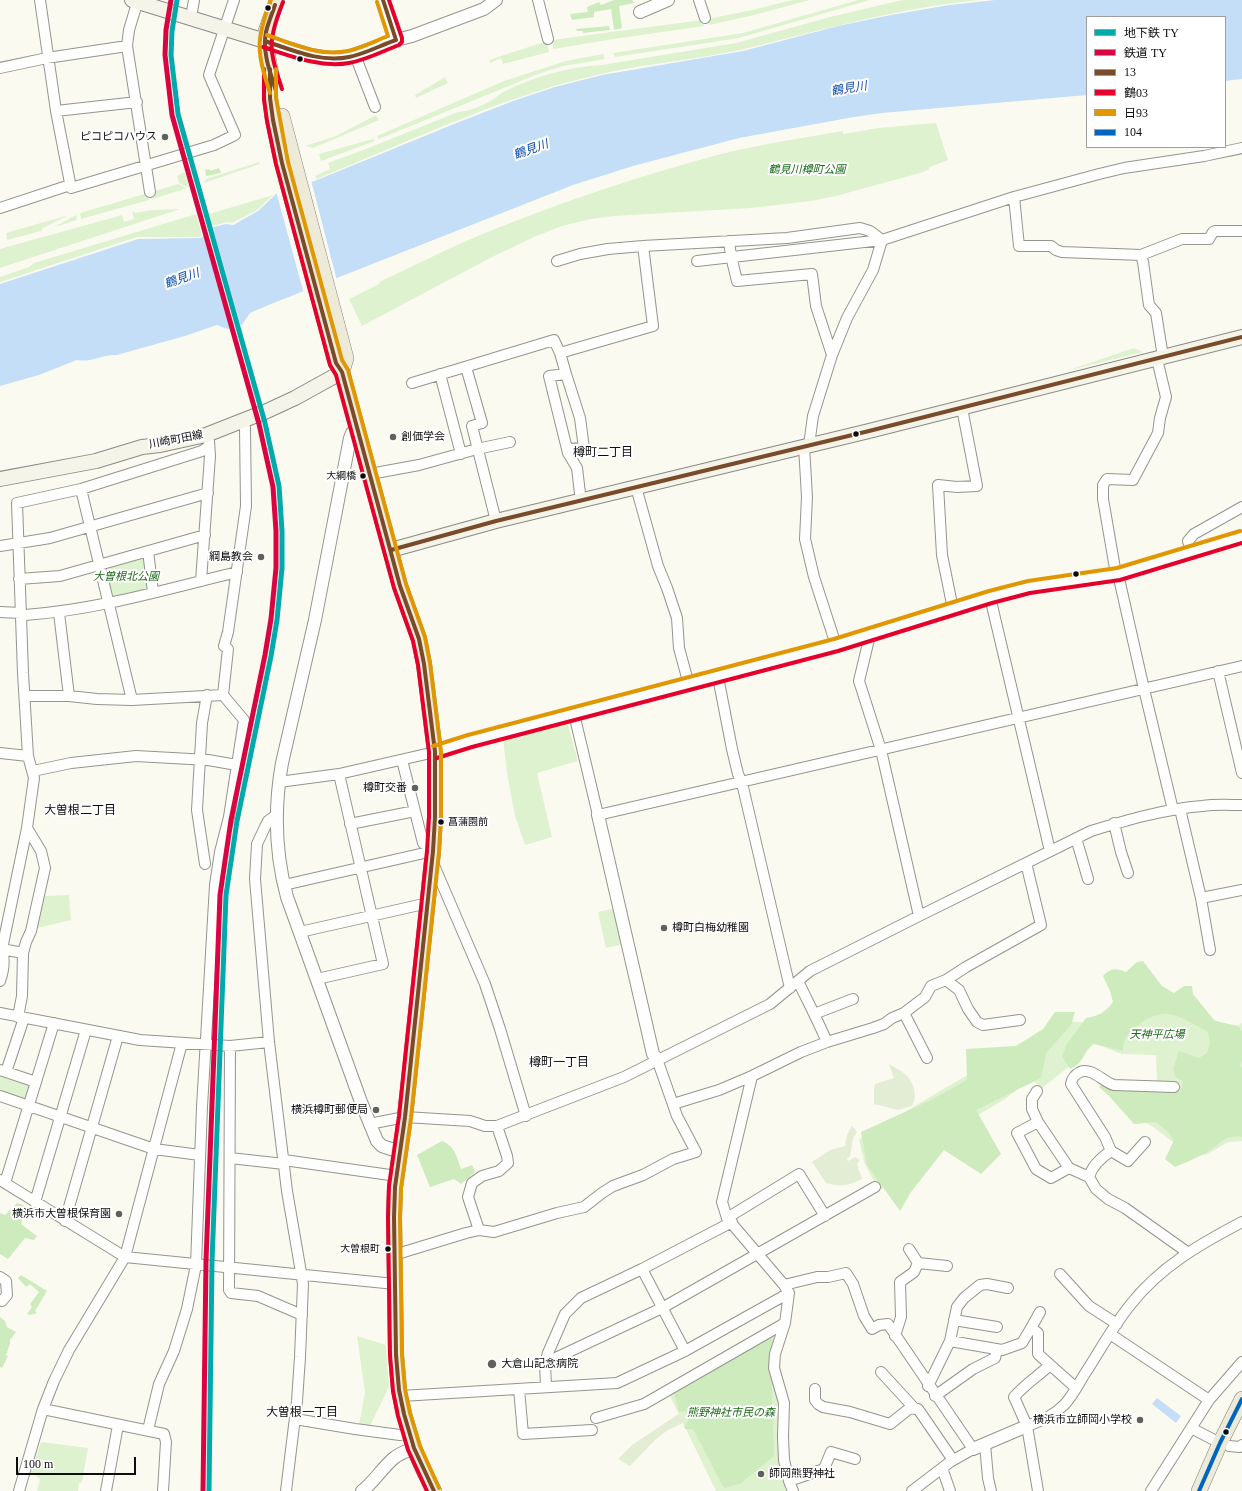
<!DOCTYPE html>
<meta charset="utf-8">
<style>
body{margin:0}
#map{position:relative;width:1242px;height:1491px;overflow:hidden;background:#fbfaf1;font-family:"Times New Roman","Noto Sans JP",serif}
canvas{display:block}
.legend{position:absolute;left:1086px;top:16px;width:140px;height:132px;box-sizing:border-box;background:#fff;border:1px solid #9e9e9e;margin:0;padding:5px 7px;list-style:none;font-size:12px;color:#0d0d0d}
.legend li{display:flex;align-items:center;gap:8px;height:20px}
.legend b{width:20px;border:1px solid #9e9e9e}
.scale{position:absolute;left:16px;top:1457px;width:120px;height:18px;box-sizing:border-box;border:2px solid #0d0d0d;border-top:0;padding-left:5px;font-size:12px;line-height:14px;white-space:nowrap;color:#0d0d0d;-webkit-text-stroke:3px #fff;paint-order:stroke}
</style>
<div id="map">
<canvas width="1242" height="1491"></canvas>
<ul class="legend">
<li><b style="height:5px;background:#01aaaa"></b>地下鉄 TY</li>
<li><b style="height:5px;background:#da0442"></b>鉄道 TY</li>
<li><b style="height:5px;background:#7a4b2a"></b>13</li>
<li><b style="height:5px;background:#e4002b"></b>鶴03</li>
<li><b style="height:5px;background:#e09701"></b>日93</li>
<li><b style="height:5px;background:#0065bd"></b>104</li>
</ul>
<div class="scale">100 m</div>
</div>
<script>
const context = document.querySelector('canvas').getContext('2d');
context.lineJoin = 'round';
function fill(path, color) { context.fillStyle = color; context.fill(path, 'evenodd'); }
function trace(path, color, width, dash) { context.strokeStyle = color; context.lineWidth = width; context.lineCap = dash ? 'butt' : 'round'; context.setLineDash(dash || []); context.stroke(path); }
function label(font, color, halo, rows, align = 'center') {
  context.font = font + ' "Times New Roman","Noto Sans JP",serif'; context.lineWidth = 4; context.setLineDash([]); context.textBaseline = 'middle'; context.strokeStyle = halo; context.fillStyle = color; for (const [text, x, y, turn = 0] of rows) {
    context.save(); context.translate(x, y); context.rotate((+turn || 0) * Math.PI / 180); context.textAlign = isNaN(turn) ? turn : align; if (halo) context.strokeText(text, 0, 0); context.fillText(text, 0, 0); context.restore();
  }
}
const green = new Path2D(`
 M792 0H810L754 15 709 25 708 19 752 10Z
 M858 0H870L739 38 615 57 613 53 743 33Z
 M902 0H980C899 8 822 30 744 49 697 60 648 63 601 74 507 95 419 137 331 173L317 179 315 176 330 169 328 163 371 147 458 112C470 111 485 105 495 98 498 96 501 93 505 91 535 76 568 67 602 65L736 43 830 17Z
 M702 20 704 26 614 39 553 49 552 40Z
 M547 41 549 52 503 64 501 58 490 63 489 60Z
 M603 54 605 59 563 66 538 74 379 139 377 136 504 81 566 61Z
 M445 77 448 83 416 98 415 95Z
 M376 115 379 120 313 148 305 146 336 136Z
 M936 123 948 160 930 167 928 170 920 173 836 196 811 201 751 208 615 216 591 219 562 226 534 237 492 257 362 326 349 299 377 285 381 281C414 266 446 249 480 235 558 203 639 176 721 154 761 144 802 138 843 131V134L878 128Z
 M373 139 375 141 321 161 319 154Z
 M259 162 260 164 204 183 206 179Z
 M182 173H185L189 187H187L179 183 177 176Z
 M178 184 187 188 153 199 152 192Z
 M148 193 149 200 81 219 80 213Z
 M273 195 257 210 232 223 228 222 212 226 209 214Z
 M180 209 0 268V249L122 215 124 222 134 219 132 211 135 213 152 210Z
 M196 214 202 234 201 237H137L0 282V277L29 267 34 263Z
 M69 215 43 228 41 231 7 240 6 233Z
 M76 215 77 220 54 227Z
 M1134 348 1143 352 1066 371Z
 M145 556 149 589 112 598 102 566Z
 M568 725 578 761 537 773 552 837 525 845 515 816 507 773 503 738Z
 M69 895 71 920 37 928 44 896Z
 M616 908 624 944 606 948 598 912Z
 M1126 1004 1210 1018 1229 1027H1236L1242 1023V1141L1228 1142 1208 1154 1192 1157 1156 1129 1122 1107 1157 1089 1156 1055 1122 1054 1093 1043 1071 1065 1042 1088 1031 1079 1005 1099 960 1126 917 1163 879 1191 864 1162 859 1139 1052 1025 1066 1021 1090 1023Z
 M0 1073 33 1084 28 1101 0 1091Z
 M779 1329 770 1369 779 1403 778 1449 792 1491H716L669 1394Z
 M357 1336 386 1345 389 1387 369 1428 359 1425 365 1392Z
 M41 1442 88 1448 82 1482 79 1483 78 1491H37L40 1479 31 1472Z`);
const forest = new Path2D(`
 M614 0H632L634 3 619 6 622 28 614 30 611 9 594 12V17L572 20 570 14 588 12 587 7 599 2 601 5Z
 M609 26 610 30 583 33V31H577L576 29Z
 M219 168 221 173 206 176 205 170 209 169 210 171Z
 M1143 961 1162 986 1174 993 1184 986H1192L1193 994 1215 1021 1238 1026 1242 1032V1060L1240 1065 1242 1068V1137C1226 1134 1218 1145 1206 1153 1196 1158 1185 1163 1175 1167L1165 1159 1174 1140 1168 1132 1156 1122 1134 1124 1109 1096 1099 1087 1102 1084 1114 1089 1180 1092 1183 1081 1176 1078 1173 1069 1179 1051 1199 1058 1207 1053 1210 1043 1208 1032C1197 1026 1181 1016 1169 1014 1155 1011 1128 1028 1124 1042 1123 1044 1123 1048 1123 1051L1094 1044C1082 1052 1086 1062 1070 1069L1062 1056 1067 1044 1086 1018C1098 1016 1105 1013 1113 1002L1110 991 1103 976C1111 968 1116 968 1126 972L1137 962Z
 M1055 1012H1075L1071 1025 1046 1053 1041 1078 976 1110 1001 1154 981 1174 944 1150 911 1192 900 1211 867 1165 861 1132 929 1101 967 1080 966 1049 1016 1046 1043 1029Z
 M442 1141C455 1146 457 1157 461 1169L472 1165 475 1172 461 1184 454 1179 430 1187 417 1155Z
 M17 1203 28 1207 21 1224 37 1236 34 1240 25 1238 8 1259 0 1254V1213L5 1215Z
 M21 1275 47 1291 35 1311 37 1313 30 1315 27 1314 32 1307 30 1304 39 1292 30 1284 26 1287 18 1278Z
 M0 1317 5 1321 7 1327 16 1332 10 1340V1344L6 1355 8 1356 2 1368 0 1367Z
 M773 1336 771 1356 774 1456 740 1484 724 1488 693 1429H685L684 1426 688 1421 685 1411 679 1412 674 1394Z`);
const cemetery = new Path2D(`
 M889 1064C895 1068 903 1071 908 1077 915 1085 917 1097 912 1106L898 1110 874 1104V1088L875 1084 894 1078Z
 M852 1126 857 1132 853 1138 850 1157 847 1159 848 1161 855 1157 860 1160 857 1164 862 1179C848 1186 841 1187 826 1183L812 1162 830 1150 845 1146 847 1135Z
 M680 1413 685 1421C680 1425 674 1427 668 1430 653 1440 643 1453 630 1466L618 1459 632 1445Z`);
const water = new Path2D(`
 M995 0H1242V79L1225 81V17H1087V95L882 113 854 117 739 138 633 166 573 185 276 302 250 313 242 325 227 329 217 325 185 336 117 355C103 354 90 363 77 360L39 375 0 386V284L138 239 201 238 213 227 226 224 233 225 258 211 277 193 317 180 454 124 513 101 555 87 602 75 743 51 838 26 891 15 949 5Z
 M1157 1398 1181 1416 1176 1423 1152 1404Z`);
const pier = new Path2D(`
 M311 180 337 281 304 294 276 191Z
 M212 225 241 327 231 330 203 233Z`);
const minor = new Path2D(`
 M40 0 56 111 71 188 214 145 235 135 209 75 234 0
 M138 0 129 30 127 46 150 192
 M538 0 548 39
 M699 0 705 18
 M191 18 194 0
 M355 55 375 107
 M0 68 47 58 127 46
 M56 111 137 102
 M1014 197 1019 246H1051L1056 250 1062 252 1141 255 1143 262 1149 305 1156 313 1163 357
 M0 208 70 185
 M729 241 731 256 737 281 812 274 816 306 832 355
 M1141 255 1182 239H1209L1213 232 1215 231H1242
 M557 261 580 254 608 249 643 246 787 238 860 228 870 231 882 240
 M697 261 882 240
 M466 367 482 423 472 426 496 521
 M440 374 461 454
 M566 374 580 418 584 448 567 449
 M412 383 554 340 560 353
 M809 445 813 416 832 355 847 318 873 270 882 240 1014 197 1099 174 1124 168 1204 156 1242 148
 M804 446 807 497 805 539 814 577 836 645
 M370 474 419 465 477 449 510 442
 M636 487 658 566 667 588 677 618 679 648 689 685
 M81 489 132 700
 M581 502 577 468 568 453 549 376 566 374 560 353 653 326 643 246
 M0 546 50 538 208 493
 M148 551 153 592
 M1191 552 1188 541 1194 534 1242 507
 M1116 574 1103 499V485L1107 479 1133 480 1158 433 1160 418 1166 397 1157 359
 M1118 574 1144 689 1173 810
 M19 579 60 576 205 535
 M201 581 210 456 209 441
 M990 597 1050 851
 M953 609 942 555 938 485 957 487 977 486 962 408
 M0 612 21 613 25 615C97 610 167 589 237 572
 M59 613 69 696
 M870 635 859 681 881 750 919 916
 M1218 671 1242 773
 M718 677 732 749 738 774 742 783 790 988
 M25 696H69L97 699 132 700 223 695
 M574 714 598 815 1242 666
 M0 753 28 756
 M402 760 423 843 433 851
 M237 765 244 720 223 695 228 649 224 646 228 632 246 506 245 428 243 420
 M33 771 71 763 136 756 208 760 237 765 229 817 220 852 215 885 202 1107 196 1265 187 1309 174 1351 159 1384 148 1430
 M279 782 339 774 435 752
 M1180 809 1201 898 1210 950
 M276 815 268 821 265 827 257 844 255 879 269 1042 287 1191 303 1284 300 1357 297 1401 286 1491
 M1114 823 1121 852 1128 873
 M350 824 415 811
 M1076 838 1088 879
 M433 863 485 984 500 1029 526 1116
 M205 864 197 810 202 723 207 695
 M284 885 433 851
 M1201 898 1242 890
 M300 932 428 903
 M2 949 23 953
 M317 979 383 964 339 774
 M946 980 959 990 968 1009 977 1022 983 1025 1020 1020
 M0 981C4 970 5 960 2 949L27 828 34 778 28 756 23 673 17 503 81 489 202 451 209 446
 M798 981C808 1002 818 1021 827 1042
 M0 1013 140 1040 230 1046 269 1042
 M904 1013 927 1058
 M814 1014 853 999
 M18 1017 22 996 23 953 26 942 31 931 45 868 41 851 27 828
 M230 1046 229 1290 231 1293 258 1296 302 1315
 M0 1070 36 1082
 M6 1072 24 1018
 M752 1076 722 1202 727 1218 784 1285 789 1293 785 1323 775 1354 774 1368 784 1403 783 1437 784 1460 789 1481 793 1491
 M1174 1087 1114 1085C1103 1082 1092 1067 1080 1072 1074 1075 1072 1078 1071 1084L1105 1137 1111 1151C1102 1157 1092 1166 1089 1177L1096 1189 1108 1199 1125 1208 1187 1252
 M1037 1091 1032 1099V1109L1038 1122 1069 1168 1089 1177
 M0 1096 154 1149 200 1155
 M673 1104 719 1090 752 1076 801 1052 827 1042 873 1028 884 1024 892 1018 904 1013 925 997 931 986 946 980 966 967 1041 925 1026 863
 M1038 1122 1017 1133 1036 1169 1051 1178 1069 1168
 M369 1124 405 1117 470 1121 485 1126H497L624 1077 770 1004 810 971 919 916 1091 831C1127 820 1165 809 1202 806 1215 804 1229 805 1242 805
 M1111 1151 1128 1161 1145 1142
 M230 1158 284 1164
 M284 1160 397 1176
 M0 1180 125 1257 395 1284
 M5 1183 54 1023
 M35 1202 86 1030
 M727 1218 799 1174 825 1216
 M65 1221 118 1036
 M479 1230 468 1197 472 1183 482 1176 499 1171 508 1163 507 1156 497 1126
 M909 1249 918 1263
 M394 1255 466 1233 479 1230 494 1232 557 1213 584 1207 602 1193 613 1186 643 1175 673 1159 696 1152 677 1116 657 1059
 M918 1263 947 1266
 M642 1269 732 1222
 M1060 1274 1089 1306 1117 1324
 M0 1277 6 1281 7 1295 2 1301
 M784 1285 817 1277H828L846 1273 853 1284 864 1316 872 1329 879 1325 888 1324 973 1449 950 1462 912 1491
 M954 1320 997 1327
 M1031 1328 1040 1312
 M1110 1334 1209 1400
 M895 1336 901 1317 900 1282 914 1272 918 1263
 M950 1341 957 1307 964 1298 980 1285 987 1284 1008 1288
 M545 1363 662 1308 875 1187
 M881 1372 915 1409
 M928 1386 950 1341 1002 1350 1022 1343 1031 1328 1038 1333V1354L1076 1388
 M546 1387 545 1363 548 1353 565 1314 581 1298 642 1269 685 1351
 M519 1389 523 1434 592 1430
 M815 1389V1400L818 1404 823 1407 850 1412 890 1424 910 1408 918 1409 953 1460
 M401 1396 617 1383 685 1351 789 1293
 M935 1396 973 1369 995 1358 997 1350
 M43 1409 164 1434 166 1442 163 1491
 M596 1418 644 1404 785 1323
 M295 1419 355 1429 400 1435 409 1433
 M1027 1426C1041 1421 1053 1416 1064 1405 1072 1397 1078 1385 1084 1375 1099 1352 1113 1326 1131 1304 1160 1267 1200 1244 1242 1222
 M1191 1428 1220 1443
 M985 1444 988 1478 991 1491
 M1229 1446 1240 1447 1242 1445
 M942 1468 950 1491
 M789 1481 824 1469 831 1452 855 1459
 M19 1491 43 1409 54 1381 69 1350 125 1257 182 1043
 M106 1491 118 1425
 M1038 1491 1027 1426 1014 1397C1024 1385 1038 1376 1050 1365
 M1151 1491 1209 1400 1242 1362`);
const tertiary = new Path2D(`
 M383 0 396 40
 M640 12 668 0
 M265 41 311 55 330 58 347 57 396 40 412 36 484 9 496 0
 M358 428 352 433 350 438 315 620 282 763C274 808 275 853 287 897L361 1102 377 1141 382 1146 400 1152
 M435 752 470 741 836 645 990 597 1029 587 1118 574 1242 537
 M598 815 653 1054 657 1059
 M973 1449 1027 1426
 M362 1491C374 1482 382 1468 394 1458 400 1453 407 1451 414 1448`);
const secondary = new Path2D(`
 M132 0 265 41
 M0 479 96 461 142 447 160 445 206 435 267 411 295 398 342 372
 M391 550 496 521 869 431 1242 337`);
const primary = new Path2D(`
 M270 69V98L273 120 282 163 336 363 342 372 400 586 419 639 424 664 435 752V817L433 851 405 1117 395 1187 394 1217 396 1355 399 1390 404 1414 414 1448 423 1469 434 1491
 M272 79 265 41 266 31 277 0
 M282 116 346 358 342 372
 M1199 1491 1220 1443 1242 1399`);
const bus1 = new Path2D(`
 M275 5C272 14 268 23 266 32 262 52 270 72 276 91
 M265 41C292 50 321 63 349 57 365 54 381 45 396 40L383 0
 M270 69V98L273 120 282 163 336 363 342 372 400 586 419 639 424 664 435 752V817L433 851 405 1117 395 1187 394 1217 396 1355 399 1390 404 1414 414 1448 434 1491
 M391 550 496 521 869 431 1242 337`);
const bus2 = new Path2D(`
 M263 47C291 56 320 68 349 63 366 60 383 51 399 45L402 42V38L389 0
 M264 69V99L267 121 276 164 330 365 336 375 394 588 413 641 418 665 429 752V817L427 851 399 1116 389 1186 388 1217 390 1355 393 1391 398 1416 408 1450 427 1491
 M282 89C269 50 267 42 283 2
 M437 758 472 747 838 651 992 603 1030 593 1120 580 1242 543`);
const bus3 = new Path2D(`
 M267 35C292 44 320 57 348 51 362 48 375 41 388 36L377 2
 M276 69V98L288 162 342 360 348 370 406 584 425 637 430 663 441 752V817L439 852 411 1118 401 1188 400 1217 402 1355 405 1389 410 1413 420 1446 439 1488
 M270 93C257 52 255 41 271 0
 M433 746 468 735 834 639 989 591 1028 581 1117 568 1240 531`);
const bus4 = new Path2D(`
 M1199 1491 1220 1443 1242 1399`);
const rail1 = new Path2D(`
 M171 0 166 30 165 55 172 115 259 424 273 487 276 531V568L271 619 265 655 231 820 220 895 206 1261 203 1491`);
const metro1 = new Path2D(`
 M177 0 172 31 171 55 178 114 265 423 279 486 282 531V568L277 620 271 656 237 821 226 895 212 1261 209 1491`);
const markers = [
 [268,8,3.5,"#0d0d0d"],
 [300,59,3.5,"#0d0d0d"],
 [165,137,4,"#60605d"],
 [856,434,3.5,"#0d0d0d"],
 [393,437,4,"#60605d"],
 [363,476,3.5,"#0d0d0d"],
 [261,557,4,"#60605d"],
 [1076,574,3.5,"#0d0d0d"],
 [415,788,4,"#60605d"],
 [441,822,3.5,"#0d0d0d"],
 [664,928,4,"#60605d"],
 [376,1110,4,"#60605d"],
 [119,1214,4,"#60605d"],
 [388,1249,3.5,"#0d0d0d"],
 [492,1364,5,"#60605d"],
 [1140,1420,4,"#60605d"],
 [1226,1432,3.5,"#0d0d0d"],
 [761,1474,4,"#60605d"]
];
const busNames = [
 ["大綱橋",356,476],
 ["菖蒲園前",448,822,"left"],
 ["大曽根町",380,1249]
];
const poiNames = [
 ["ピコピコハウス",157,137],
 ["創価学会",401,437,"left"],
 ["綱島教会",253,557],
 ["樽町交番",407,788],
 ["樽町白梅幼稚園",672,928,"left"],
 ["横浜樽町郵便局",368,1110],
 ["横浜市大曽根保育園",111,1214],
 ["大倉山記念病院",501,1364,"left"],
 ["横浜市立師岡小学校",1132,1420],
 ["師岡熊野神社",769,1474,"left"]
];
const parkNames = [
 ["鶴見川樽町公園",807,170],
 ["大曽根北公園",126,577],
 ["天神平広場",1157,1035],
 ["熊野神社市民の森",731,1413]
];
const streetNames = [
 ["川崎町田線",176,440,-11]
];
const waterNames = [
 ["鶴見川",849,89,-9],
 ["鶴見川",531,150,-20],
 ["鶴見川",182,279,-20]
];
const neighbourhoodNames = [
 ["樽町二丁目",603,453],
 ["大曽根二丁目",80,811],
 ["樽町一丁目",559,1063],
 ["大曽根一丁目",302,1413]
];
fill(green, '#dff2cf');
fill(forest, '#cdebbd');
fill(cemetery, '#e3edd4');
fill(water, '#c5def8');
fill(pier, '#fbfaf1');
trace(minor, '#949490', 12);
trace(tertiary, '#949490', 14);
trace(secondary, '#8b8a86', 16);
trace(primary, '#81817d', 16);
trace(minor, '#fefefd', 10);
trace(tertiary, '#fefefd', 12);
trace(secondary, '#f4f5e8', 14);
trace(primary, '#edebd8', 15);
trace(bus1, '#7a4b2a', 4);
trace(bus2, '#e4002b', 4);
trace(bus3, '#e09701', 4);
trace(bus4, '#0065bd', 4);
trace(rail1, '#da0442', 5);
trace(metro1, '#01aaaa', 5);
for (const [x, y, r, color] of markers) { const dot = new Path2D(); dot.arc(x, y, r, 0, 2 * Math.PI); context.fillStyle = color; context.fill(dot); trace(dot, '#fff', 1.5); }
label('10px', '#0d0d0d', '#fff', busNames, 'right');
label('11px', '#0d0d0d', '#fff', poiNames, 'right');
label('italic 11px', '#1d6a19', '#fff', parkNames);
label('11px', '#0d0d0d', '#fff', streetNames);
label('italic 12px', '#0d4ca8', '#fff', waterNames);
label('12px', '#0d0d0d', '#fff', neighbourhoodNames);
</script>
